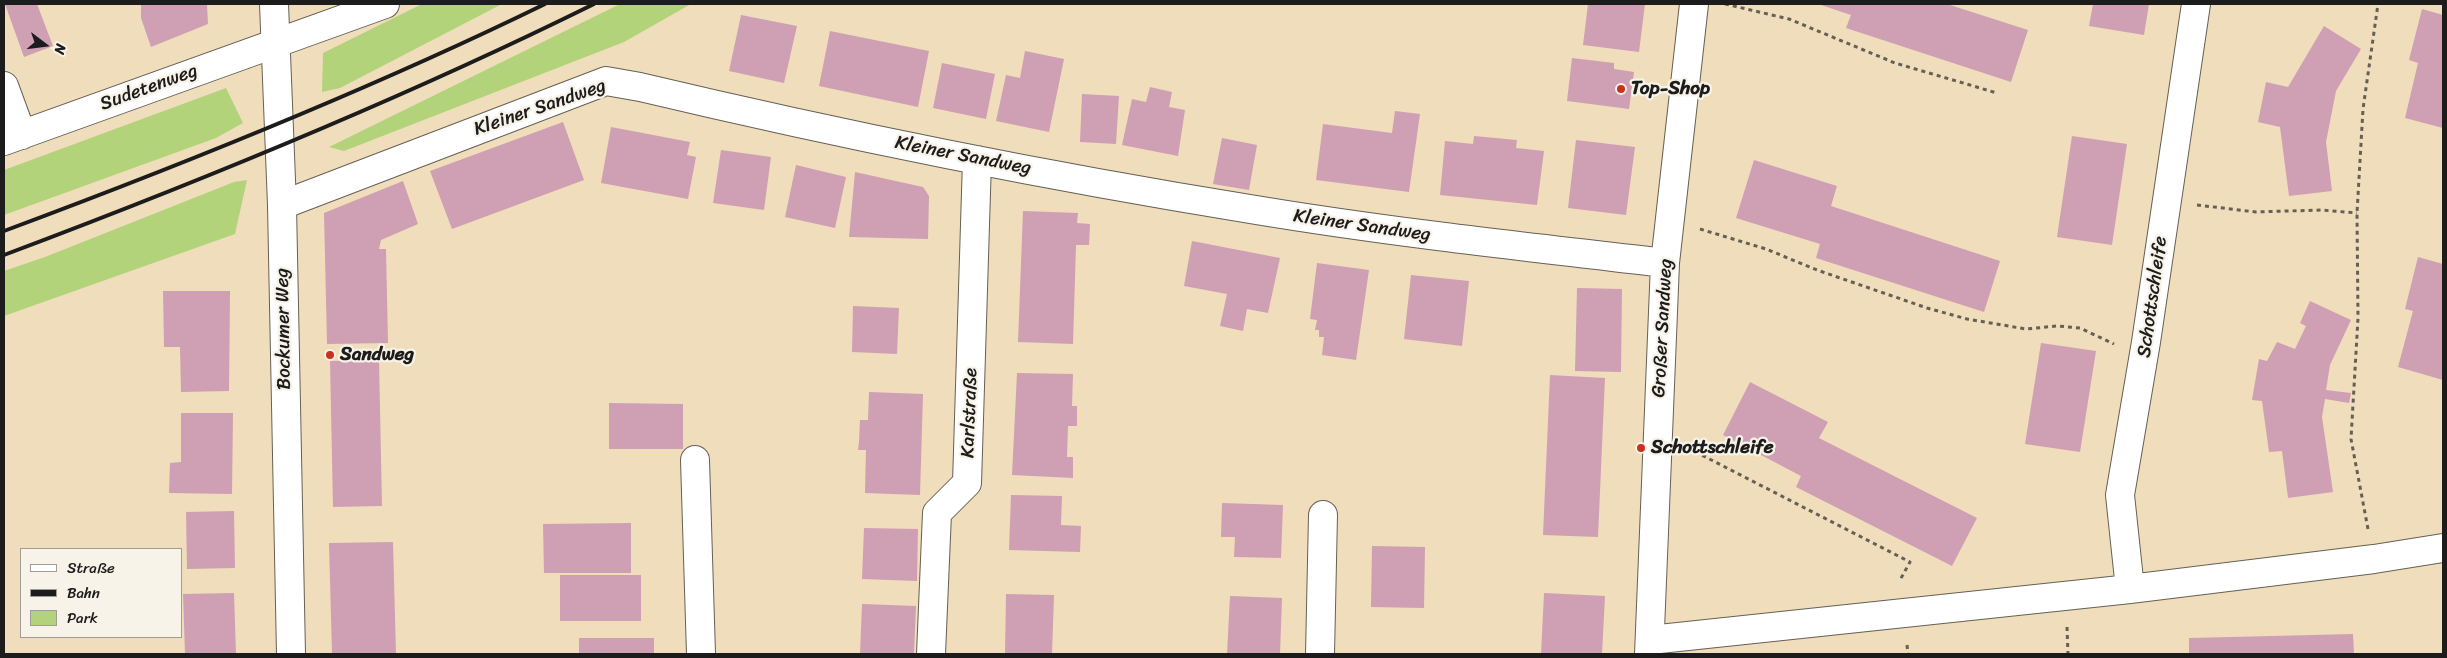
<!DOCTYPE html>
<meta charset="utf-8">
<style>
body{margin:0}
#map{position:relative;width:2447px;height:658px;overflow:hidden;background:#f0ddbc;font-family:Sriracha,sans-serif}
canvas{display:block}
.frame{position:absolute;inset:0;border:5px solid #1c1c1c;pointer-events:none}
.legend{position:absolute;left:20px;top:548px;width:162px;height:90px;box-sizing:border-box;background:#f7f3e8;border:1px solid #9f9d96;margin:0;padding:6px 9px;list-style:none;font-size:15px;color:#1c1c1c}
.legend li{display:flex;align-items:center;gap:10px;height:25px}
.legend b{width:25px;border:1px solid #9f9d96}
.north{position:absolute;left:20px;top:20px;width:50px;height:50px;-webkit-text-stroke:4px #f7f3e8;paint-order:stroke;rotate:105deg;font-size:14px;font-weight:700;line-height:20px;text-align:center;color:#1c1c1c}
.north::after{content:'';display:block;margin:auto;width:18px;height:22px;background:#1c1c1c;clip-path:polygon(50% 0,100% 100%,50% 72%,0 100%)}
</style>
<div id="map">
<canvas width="2447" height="658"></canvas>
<div class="frame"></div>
<ul class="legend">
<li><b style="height:6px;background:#fff"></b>Straße</li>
<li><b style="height:6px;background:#1c1c1c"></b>Bahn</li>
<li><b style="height:14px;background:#b3d37a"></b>Park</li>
</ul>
<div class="north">N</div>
</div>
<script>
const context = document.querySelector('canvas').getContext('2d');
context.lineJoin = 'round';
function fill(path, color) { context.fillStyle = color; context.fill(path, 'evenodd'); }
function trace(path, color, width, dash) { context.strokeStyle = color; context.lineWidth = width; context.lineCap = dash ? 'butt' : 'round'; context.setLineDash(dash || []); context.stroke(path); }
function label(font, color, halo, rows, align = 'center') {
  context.font = font + ' Sriracha,sans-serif'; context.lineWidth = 4.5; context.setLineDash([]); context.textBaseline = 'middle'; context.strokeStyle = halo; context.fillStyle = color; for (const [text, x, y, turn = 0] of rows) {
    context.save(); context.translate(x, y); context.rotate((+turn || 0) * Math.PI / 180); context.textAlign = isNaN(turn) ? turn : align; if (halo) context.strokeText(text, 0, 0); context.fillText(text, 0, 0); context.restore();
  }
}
const green = new Path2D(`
 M422 4H502L340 88 322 92 323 53Z
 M620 4H691L624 42 344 151 329 147Z
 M226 88 243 123 216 138 4 215V170Z
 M247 180 235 234 4 316V271L45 257 234 182Z`);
const building = new Path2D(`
 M5 4H37L53 46 24 57Z
 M141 4H207L208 24 151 47 141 18Z
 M1588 4H1645L1639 52 1583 45Z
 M1818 4H1947L2028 30 2011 82 1846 28 1851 15Z
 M2093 4H2149L2144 35 2089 26Z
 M2422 9 2443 15V128L2405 118 2418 63 2409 60Z
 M741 15 797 26 784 83 729 71Z
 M2324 26 2361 49 2336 91 2326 142 2332 191 2289 196 2280 127 2258 122 2266 82 2288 87Z
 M830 31 929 51 918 107 819 86Z
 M1025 51 1064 59 1049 132 996 121 1006 75 1020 78Z
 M1572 58 1614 63V69L1634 72 1629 109 1567 101Z
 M942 63 995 74 986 119 933 108Z
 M1150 87 1172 92 1169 107 1185 110 1178 156 1122 145 1132 99 1146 102Z
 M1082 94 1119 96 1116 144 1080 142Z
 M1395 111 1420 114 1409 192 1316 180 1323 124 1392 133Z
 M563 122 584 180 452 229 430 171Z
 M611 127 690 142 687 155 696 157 688 199 601 183Z
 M1474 136 1517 140 1516 148 1544 151 1537 205 1440 195 1445 141 1473 144Z
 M2072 136 2127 144 2112 245 2057 237Z
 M1222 138 1257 145 1249 190 1213 184Z
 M1576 140 1635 147 1626 215 1568 208Z
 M721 150 771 157 764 210 713 203Z
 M1754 160 1837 186 1831 206 2000 261 1984 312 1816 258 1820 244 1736 218Z
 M796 165 846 177 835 228 785 217Z
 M855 172 923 187 929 196 928 239 849 237Z
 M403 181 418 224 381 240 379 249H386L388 343 327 344 324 213Z
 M1023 211 1078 213 1077 223 1090 224 1089 245H1076L1073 344 1018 342Z
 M1192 241 1280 258 1268 313 1247 309 1243 331 1220 326 1227 294 1184 286Z
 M2418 257 2443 264V380L2398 367 2413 311 2405 309Z
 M1317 263 1369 270 1356 360 1322 355 1324 337H1319V330H1315L1317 320 1310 319Z
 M1411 275 1469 281 1462 346 1404 339Z
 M1577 288 1622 289 1621 372 1575 371Z
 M163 291H230L229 391 181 392 180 347H164Z
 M2310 301 2351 320 2330 365 2326 390 2351 393 2349 403 2325 399 2322 417 2333 492 2288 498 2282 451 2269 452 2262 401 2252 400 2259 359 2267 361 2277 342 2295 349 2306 326 2300 323Z
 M853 306 899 308 897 354 852 352Z
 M2041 343 2096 351 2080 452 2025 444Z
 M379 360 382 506 333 507 330 361Z
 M1017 373 1073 374 1072 406H1077V426H1068L1067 457H1073V478L1012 475Z
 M1550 375 1605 378 1598 537 1543 535Z
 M1750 382 1828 422 1819 438 1977 518 1952 566 1796 487 1801 476 1723 435Z
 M869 392 923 394 920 495 865 493 866 450H858L859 442 860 420H868Z
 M609 403 683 404V449H609Z
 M181 413H233L232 494 169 493 170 463 181 462Z
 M1011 495 1062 496 1061 525 1081 526 1080 552 1009 550Z
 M1222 503 1283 505 1281 558 1234 557 1235 537H1221Z
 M234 511 235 568 187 569 186 512Z
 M631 523V573H544L543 524Z
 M864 528 918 529 917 581 862 579Z
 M393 542 396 654H332L329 543Z
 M1372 546 1425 547 1424 608 1371 607Z
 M560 575H641V621H560Z
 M234 593 236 654H185L183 594Z
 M1544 593 1605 596 1602 654H1541Z
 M1006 594 1054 595 1052 654H1005Z
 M1230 596 1282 598 1280 654H1227Z
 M862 604 916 606 914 654H860Z
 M2353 634 2354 654H2189V638Z
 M579 638H654V654H579Z`);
const path = new Path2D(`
 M1725 4 1789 19 1895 63 1997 93
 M2197 205 2256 212 2321 210 2357 213
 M1700 229 1766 249 1817 270 1927 308 1967 319 2026 329 2057 326 2080 328 2114 344
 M1688 448 1910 562 1900 580
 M2368 529 2351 439 2358 318 2357 213 2363 109 2378 4
 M2067 627 2068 654
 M1907 645 1908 654`);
const minor = new Path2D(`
 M4 86 22 135
 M4 141 385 4
 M282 205 606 81 640 87C842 135 1046 176 1250 209 1388 232 1527 247 1665 263
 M695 460 701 654
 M2130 589 2120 495 2146 342 2196 4
 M1650 640 2130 589 2374 559 2443 548
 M931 654 937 513 967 483 977 160
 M1320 654 1323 515
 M1649 654 1665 263 1694 4`);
const major = new Path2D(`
 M274 4 282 205 291 654`);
const rail = new Path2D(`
 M4 231C187 163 369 90 545 4
 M4 255C204 180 402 99 594 4`);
const markers = [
 [1621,89,5,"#c8321e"],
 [330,355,5,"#c8321e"],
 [1641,448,5,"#c8321e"]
];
const streetNames = [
 ["Sudetenweg",149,88,-20],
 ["Kleiner Sandweg",540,108,-19],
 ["Kleiner Sandweg",963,156,11],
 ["Kleiner Sandweg",1362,226,8],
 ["Schottschleife",2153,297,-82],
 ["Großer Sandweg",1663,328,-87],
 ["Bockumer Weg",284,329,-91],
 ["Karlstraße",970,413,-88]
];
const poiNames = [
 ["Top-Shop",1631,89],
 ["Sandweg",340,355],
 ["Schottschleife",1651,448]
];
fill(green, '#b3d37a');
fill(building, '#cf9fb4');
trace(minor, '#666054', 30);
trace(major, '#666054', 30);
trace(path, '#666054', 3, [4, 4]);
trace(minor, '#fff', 28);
trace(major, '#fff', 28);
trace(rail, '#1c1c1c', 4);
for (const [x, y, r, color] of markers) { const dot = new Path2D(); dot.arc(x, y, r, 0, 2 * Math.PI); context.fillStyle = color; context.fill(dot); trace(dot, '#f7f3e8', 2); }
label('19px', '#1c1c1c', '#f7f3e8', streetNames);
label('bold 19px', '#1c1c1c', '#f7f3e8', poiNames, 'left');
</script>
